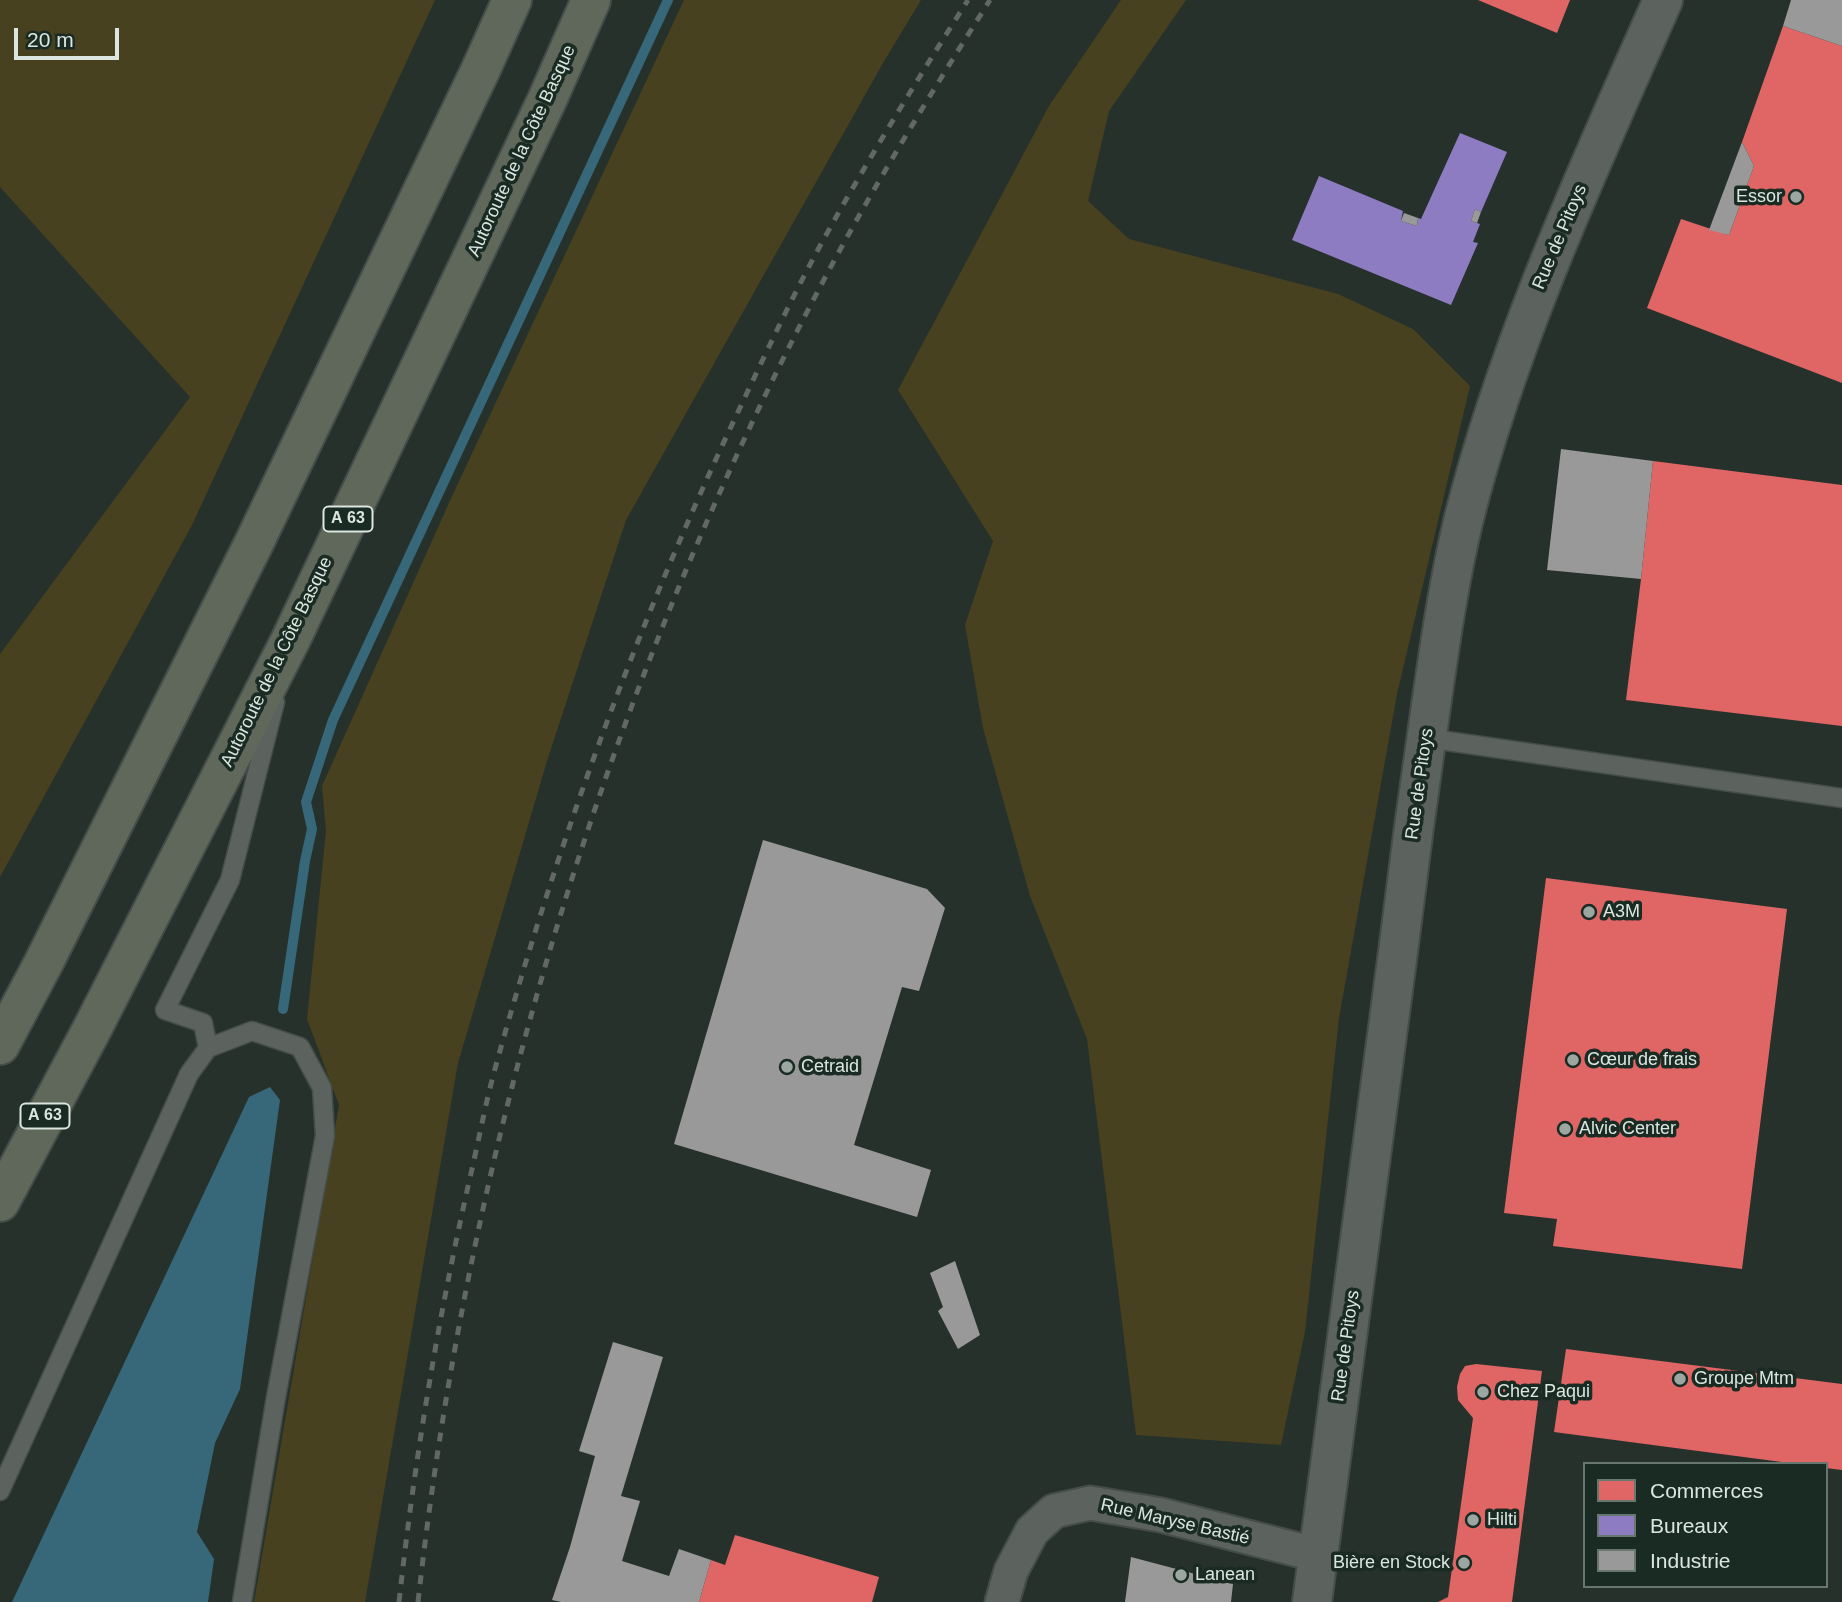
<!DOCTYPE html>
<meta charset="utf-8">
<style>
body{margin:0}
#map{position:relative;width:1842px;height:1602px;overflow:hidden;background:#27312c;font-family:Arial,sans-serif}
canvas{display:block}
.legend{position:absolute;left:1583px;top:1462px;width:245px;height:126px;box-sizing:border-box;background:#192b22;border:2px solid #67766e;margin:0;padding:9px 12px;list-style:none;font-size:21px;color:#dbe6e0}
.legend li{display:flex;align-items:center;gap:14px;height:35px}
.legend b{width:35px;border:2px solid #67766e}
.scale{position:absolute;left:14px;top:28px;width:105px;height:32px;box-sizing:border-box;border:4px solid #dbe6e0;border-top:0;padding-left:9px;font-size:21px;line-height:24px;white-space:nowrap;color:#dbe6e0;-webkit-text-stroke:5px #192b22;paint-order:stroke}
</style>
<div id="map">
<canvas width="1842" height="1602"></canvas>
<ul class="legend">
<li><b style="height:19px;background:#e06666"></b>Commerces</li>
<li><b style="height:19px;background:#8e7cc3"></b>Bureaux</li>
<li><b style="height:19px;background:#999"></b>Industrie</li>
</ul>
<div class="scale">20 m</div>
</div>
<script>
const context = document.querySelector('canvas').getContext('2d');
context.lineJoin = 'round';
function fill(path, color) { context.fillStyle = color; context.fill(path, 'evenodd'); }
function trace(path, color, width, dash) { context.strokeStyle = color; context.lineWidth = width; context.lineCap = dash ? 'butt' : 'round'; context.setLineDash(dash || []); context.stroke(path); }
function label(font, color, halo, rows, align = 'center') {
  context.font = font + ' Arial,sans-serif'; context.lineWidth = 7; context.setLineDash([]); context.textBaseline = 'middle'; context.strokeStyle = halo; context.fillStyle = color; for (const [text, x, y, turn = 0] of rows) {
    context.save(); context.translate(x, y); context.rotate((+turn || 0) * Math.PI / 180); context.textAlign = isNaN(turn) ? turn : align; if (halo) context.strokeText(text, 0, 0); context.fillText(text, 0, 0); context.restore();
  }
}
const green = new Path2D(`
 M0 0H435L192 525 0 877V654L190 397 0 187Z
 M684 0H921L883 63 626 520 547 761 458 1063 365 1602H254L339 1105 307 1019 326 831 322 786 453 494Z
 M1121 0H1186L1109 111 1088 201 1129 239 1338 294 1413 329 1470 386 1397 694 1339 1018 1305 1332 1281 1445 1136 1435 1087 1039 1030 896 983 728 965 625 993 541 898 390 1049 106Z`);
const water = new Path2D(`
 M270 1087 280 1100 240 1389 215 1443 197 1532 214 1559 208 1602H12L249 1097Z`);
const shops = new Path2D(`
 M1478 0H1570L1557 33Z
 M1783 26 1842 46V383L1647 308 1681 219 1729 235 1754 166 1742 142Z
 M1653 461 1842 485V726L1626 700 1641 579Z
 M1546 878 1787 909 1742 1269 1553 1246 1557 1219 1504 1213Z
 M1566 1349 1842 1384V1470L1826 1468V1464H1797L1554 1432Z
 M1476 1364 1542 1371 1512 1602H1438L1448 1597 1473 1418 1458 1400 1457 1387 1460 1374 1465 1366Z
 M735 1535 879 1577 872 1602H699L711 1560 725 1565Z`);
const offices = new Path2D(`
 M1460 133 1507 152 1481 212 1475 209 1471 221 1480 224 1473 242 1478 243 1451 305 1292 240 1319 176 1403 211 1401 221 1417 226 1418 218 1421 219Z`);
const industry = new Path2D(`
 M1791 0H1842V46L1783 26Z
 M1742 142 1754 166 1729 235 1709 230Z
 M1475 209 1481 212 1477 223 1471 221Z
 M1404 213 1418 218 1417 226 1401 221Z
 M1561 449 1653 461 1641 579 1547 570Z
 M763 840 927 889 945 908 919 991 902 987 854 1145 931 1170 917 1217 674 1144Z
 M955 1261 980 1335 958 1349 938 1311 943 1307 930 1273Z
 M613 1342 663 1357 621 1496 640 1501 622 1561 669 1576 679 1549 711 1560 699 1602H561L552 1600 570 1547 595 1456 579 1451Z
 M1131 1557 1233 1584 1231 1602H1125Z`);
const stream = new Path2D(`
 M283 1009 305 861 312 829 306 802 333 720 668 0`);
const service = new Path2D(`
 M1426 738 1842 798
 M0 1491 189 1074 208 1048
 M242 1602 276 1397 325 1136 322 1088 300 1047 252 1031 208 1048 203 1023 165 1010 230 880 275 702`);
const minor = new Path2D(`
 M1002 1602 1011 1571 1032 1531 1054 1511 1090 1503 1161 1515 1318 1555`);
const tertiary = new Path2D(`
 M1312 1602C1342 1386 1370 1169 1398 952 1408 870 1419 788 1431 706 1440 643 1449 580 1464 518 1509 339 1589 168 1663 0`);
const motorway = new Path2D(`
 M0 1045 43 964 254 543 481 69 512 0
 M0 1202 91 1031 290 641 547 100 591 0`);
const rail = new Path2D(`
 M399 1602C415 1456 439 1312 472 1169 479 1138 485 1107 493 1076 555 849 636 627 737 414 764 357 791 299 821 244 867 161 917 80 968 0
 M418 1602C470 1133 611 674 835 259 883 171 936 85 990 0`);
const markers = [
 [1796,197,7,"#9ca7a1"],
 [1589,912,7,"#9ca7a1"],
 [1573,1060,7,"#9ca7a1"],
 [787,1067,7,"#9ca7a1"],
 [1565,1129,7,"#9ca7a1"],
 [1680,1379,7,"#9ca7a1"],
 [1483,1392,7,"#9ca7a1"],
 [1473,1520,7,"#9ca7a1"],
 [1464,1563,7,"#9ca7a1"],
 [1181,1575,7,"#9ca7a1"]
];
const shields = [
 [348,519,49],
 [45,1116,49]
];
const shieldNames = [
 ["A 63",348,519],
 ["A 63",45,1116]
];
const streetNames = [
 ["Autoroute de la Côte Basque",522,151,-65],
 ["Rue de Pitoys",1560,237,-67],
 ["Autoroute de la Côte Basque",277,662,-64],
 ["Rue de Pitoys",1420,784,-82],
 ["Rue de Pitoys",1346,1346,-82],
 ["Rue Maryse Bastié",1175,1522,13]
];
const poiNames = [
 ["Essor",1782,197,"right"],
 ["A3M",1603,912],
 ["Cœur de frais",1587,1060],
 ["Cetraid",801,1067],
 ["Alvic Center",1579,1129],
 ["Groupe Mtm",1694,1379],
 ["Chez Paqui",1497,1392],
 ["Hilti",1487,1520],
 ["Bière en Stock",1450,1563,"right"],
 ["Lanean",1195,1575]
];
fill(green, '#47411f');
fill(water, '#366879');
fill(shops, '#e06666');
fill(offices, '#8e7cc3');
fill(industry, '#999');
trace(stream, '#366879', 10);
trace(service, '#454d49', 21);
trace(minor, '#454d49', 37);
trace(tertiary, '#454d49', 42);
trace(motorway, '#454d49', 42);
trace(service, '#5c635f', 18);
trace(minor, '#5c635f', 33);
trace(tertiary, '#5c635f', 38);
trace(motorway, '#5f685b', 38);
trace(rail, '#626865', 5, [9, 9]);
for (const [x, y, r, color] of markers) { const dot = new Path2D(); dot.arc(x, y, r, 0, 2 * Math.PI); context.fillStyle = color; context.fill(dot); trace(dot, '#192b22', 2.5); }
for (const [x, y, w] of shields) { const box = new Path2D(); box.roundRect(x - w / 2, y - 12.5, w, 25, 5); context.fillStyle = '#192b22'; context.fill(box); trace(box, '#dbe6e0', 2); }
label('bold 16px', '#dbe6e0', null, shieldNames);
label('18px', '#dbe6e0', '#192b22', streetNames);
label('18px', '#dbe6e0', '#192b22', poiNames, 'left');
</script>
